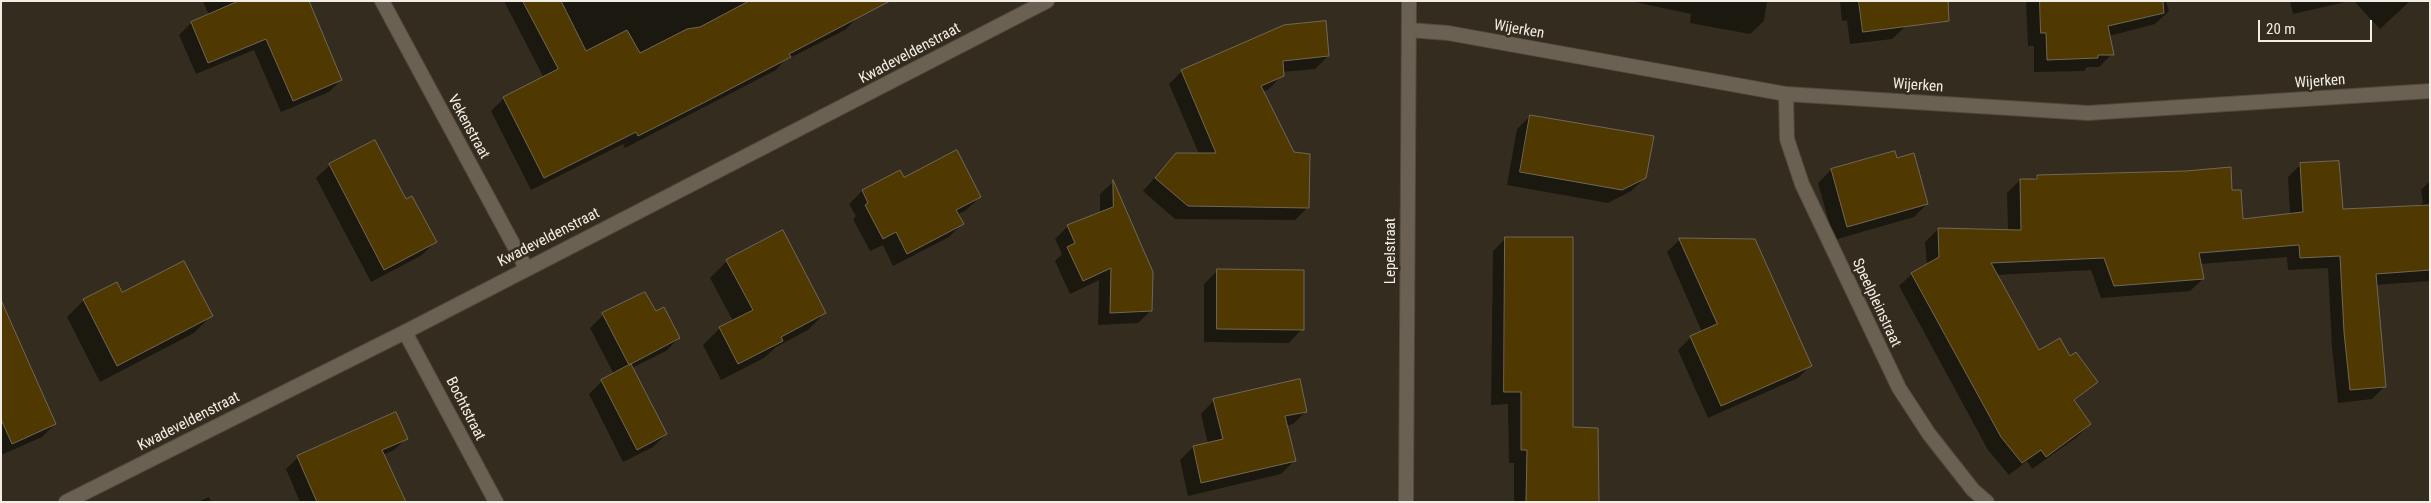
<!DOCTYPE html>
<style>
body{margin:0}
#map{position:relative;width:2431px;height:503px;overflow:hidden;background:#342d1f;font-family:"Roboto Condensed",sans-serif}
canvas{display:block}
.frame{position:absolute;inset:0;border:2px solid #f3eee5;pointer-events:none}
.scale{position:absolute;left:2258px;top:20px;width:114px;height:22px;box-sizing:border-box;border:2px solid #f3eee5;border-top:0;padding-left:6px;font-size:15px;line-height:18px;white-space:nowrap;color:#f3eee5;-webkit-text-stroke:4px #342d1f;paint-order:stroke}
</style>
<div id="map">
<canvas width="2431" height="503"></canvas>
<div class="frame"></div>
<div class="scale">20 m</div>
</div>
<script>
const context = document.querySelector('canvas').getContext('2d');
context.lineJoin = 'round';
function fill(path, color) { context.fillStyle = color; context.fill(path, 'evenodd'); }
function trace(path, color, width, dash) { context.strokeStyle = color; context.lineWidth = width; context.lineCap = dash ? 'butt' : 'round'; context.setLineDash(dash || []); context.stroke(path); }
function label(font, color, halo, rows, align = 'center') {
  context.font = font + ' "Roboto Condensed",sans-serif'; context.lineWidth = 5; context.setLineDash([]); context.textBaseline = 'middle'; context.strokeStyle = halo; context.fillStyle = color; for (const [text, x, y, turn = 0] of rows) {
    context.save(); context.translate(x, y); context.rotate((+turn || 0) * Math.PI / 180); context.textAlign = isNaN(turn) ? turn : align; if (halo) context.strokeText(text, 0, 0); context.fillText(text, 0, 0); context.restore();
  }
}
const shadow = new Path2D(`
 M203 1H308L341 80 329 92 281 112 254 50 196 74 179 35 191 23 209 15Z
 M504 1H850L858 17 845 30 784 61 776 70 625 148 623 144 531 190 491 111 504 98 544 78Z
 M1630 1H1767L1764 21 1750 34 1690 23 1691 14Z
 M1840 1H1922L1906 26 1892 39 1850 44 1847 20 1842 21Z
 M2026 1H2166L2169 11 2155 24 2109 36 2112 54 2099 67H2087L2084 71 2034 72V46H2028Z
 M2290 1H2350L2293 14Z
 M2354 1H2410L2380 29Z
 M1328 56 1315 69 1282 72V75L1269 89 1262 92 1308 207 1295 220 1175 219 1143 191 1176 154H1199L1169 84 1182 71Z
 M1530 116 1645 178 1631 191 1608 203 1507 185 1517 129Z
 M1896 160 1927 204 1914 217 1834 240 1818 183 1831 170Z
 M2301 164 2342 211 2415 207 2423 203 2421 190 2430 181V281L2375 285 2385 386 2372 399 2338 403 2332 346 2328 268 2288 270 2287 257 2200 264 2203 279 2190 291 2101 298 2091 270 1995 275 2038 352 2070 358 2097 382 2073 402 2090 424 2077 437 2032 469 2027 461 2009 475 1988 450 1899 286 1912 274 1927 265 1925 242 1938 229 2008 231 2007 193 2020 180H2033L2037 176 2231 191 2242 220 2290 214 2288 177Z
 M330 165 406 201 435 242 422 255 371 282 316 178Z
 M899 172 903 179 980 197 966 210 957 215 962 224 949 237 893 266 883 245 870 251 853 219 856 216 849 204 862 191Z
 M1113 182 1151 273V310L1138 323 1098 325 1099 280 1070 294 1055 261 1062 254 1055 239 1068 226 1100 213V194Z
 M1506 238 1572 429 1597 502H1514V463H1509L1508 404 1491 405 1493 251Z
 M1680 239 1754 240 1811 365 1798 378 1708 418 1678 350 1691 337 1702 332 1667 252Z
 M727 261 825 313 808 330 776 347 764 358 721 380 703 345 720 328 733 321 710 278Z
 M1217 271 1302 329 1289 343 1204 342V284Z
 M645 293 655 313 679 338 666 351 632 368 666 434 653 447 623 462 589 394 602 381 614 374 590 328 603 315Z
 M122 294 211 316 194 333 100 382 67 317 84 300Z
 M1 343 55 424 42 437 1 455Z
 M1214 400 1306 411 1293 424 1286 426 1294 461 1281 474 1188 496 1180 460 1193 447 1208 444 1201 414Z
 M407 438 394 450 383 455 389 502H300L286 469 298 457Z
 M209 497 211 502H198Z`);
const building = new Path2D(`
 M239 1H309L342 80 293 101 266 39 208 63 191 22Z
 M523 1H561L586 51 627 30 640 53 687 29 700 27 749 1H890L789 54 791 57 709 100 638 136 636 132 544 178 503 97 558 69Z
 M1859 1H1948L1949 21 1863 32Z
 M2040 1H2163L2164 13 2108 26 2114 55H2098V58L2047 60 2046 33H2041Z
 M1326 21 1329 56 1283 61 1284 76 1261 86 1294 152 1310 154 1309 208 1188 206 1155 178 1176 153H1216L1181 70 1284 25Z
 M1530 115 1654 136 1646 178 1622 190 1520 172Z
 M375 140 406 199 412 196 437 242 384 270 329 164Z
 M957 150 981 197 956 210 964 224 907 254 896 232 883 239 865 205 868 203 862 190 900 170 904 177Z
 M1895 151 1897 158 1914 153 1928 204 1847 227 1831 169Z
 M2339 161 2343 209 2430 205V270L2376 274 2386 387 2350 390 2344 332 2340 256 2300 258 2299 245 2199 253 2204 279 2114 286 2104 258 1991 263 2039 350 2060 338 2070 356 2076 352 2098 382 2074 400 2091 424 2046 457 2041 450 2022 463 2001 437 1911 273 1939 257 1938 228 2021 230 2020 179H2037V175L2186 171 2231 167 2232 190H2241L2243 219 2303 212 2300 163Z
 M1113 180 1153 272 1152 311 1110 313 1111 268 1083 281 1067 247 1075 243 1067 225 1113 207Z
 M783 230 826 313 781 337 783 341 738 364 719 327 753 310 726 260Z
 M1505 237H1573V427L1598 428 1599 502H1526L1527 450H1521V392H1504Z
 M1679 238 1755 239 1812 366 1721 406 1690 336 1717 324Z
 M184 261 213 316 117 366 83 299 117 282 122 292Z
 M1217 269 1304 270V330L1217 329Z
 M645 292 656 311 664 307 680 338 629 365 602 313Z
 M1 300 56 424 12 444 1 419Z
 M631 364 667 434 637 450 601 380Z
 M1300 379 1307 412 1285 416 1296 461 1201 483 1193 446 1223 439 1213 399Z
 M396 412 408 439 382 450 406 502H317L297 456Z`);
const minor = new Path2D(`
 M382 1 526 268
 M1409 30 1448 33 1786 94 2088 113 2430 91
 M1786 94 1787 139 1802 184 1899 388 1929 434 1973 490 1987 502
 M405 332 496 502
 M66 502 405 332 1047 1`);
const secondary = new Path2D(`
 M1406 502 1409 1`);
const streetNames = [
 ["Wijerken",1519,30,10],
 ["Kwadeveldenstraat",910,54,-28],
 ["Wijerken",2320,82,-4],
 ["Wijerken",1918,86,4],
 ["Vekenstraat",468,127,61],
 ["Kwadeveldenstraat",549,238,-27],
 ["Lepelstraat",1391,251,-90],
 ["Speelpleinstraat",1876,303,65],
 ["Bochtstraat",465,409,63],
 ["Kwadeveldenstraat",189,422,-27]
];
fill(shadow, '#0007');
fill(building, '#503900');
trace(building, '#706757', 1);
trace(minor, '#50493d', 16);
trace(secondary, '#50493d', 16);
trace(minor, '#6a6152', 14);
trace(secondary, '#6a6152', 14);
label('15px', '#f3eee5', '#342d1f', streetNames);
</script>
